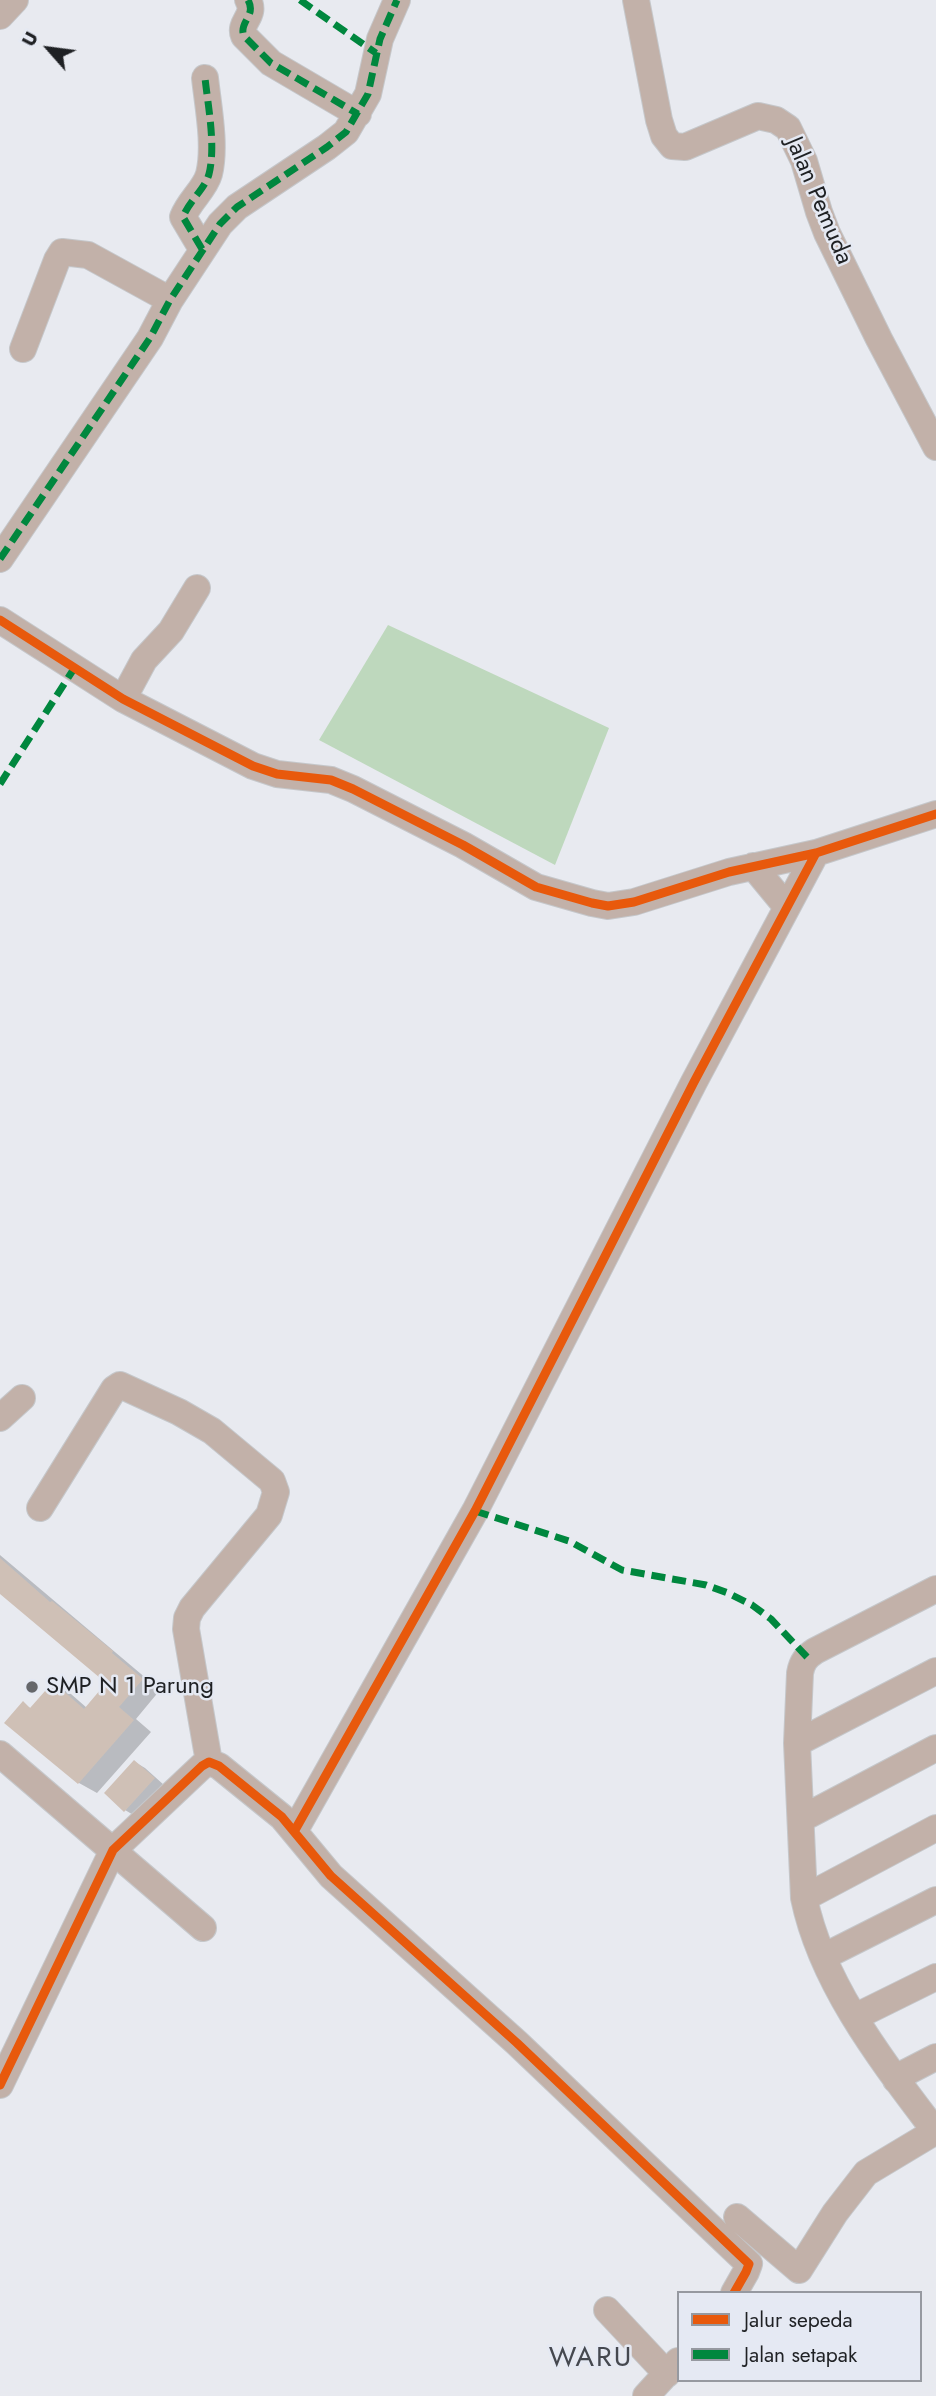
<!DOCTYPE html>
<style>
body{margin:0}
#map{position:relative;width:936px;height:2396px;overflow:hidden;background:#e8eaf0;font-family:Jost,sans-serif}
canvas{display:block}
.legend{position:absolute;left:677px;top:2291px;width:245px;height:91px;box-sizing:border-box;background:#e5e9f3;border:2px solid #9699a0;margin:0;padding:9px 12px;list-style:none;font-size:21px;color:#1f2124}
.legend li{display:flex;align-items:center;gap:14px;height:35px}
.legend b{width:35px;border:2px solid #9699a0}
.north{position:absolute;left:14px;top:14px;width:70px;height:70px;-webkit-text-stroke:5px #e5e9f3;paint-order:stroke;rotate:298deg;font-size:19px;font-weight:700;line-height:28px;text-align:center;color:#1f2124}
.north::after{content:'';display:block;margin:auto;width:24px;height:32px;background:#1f2124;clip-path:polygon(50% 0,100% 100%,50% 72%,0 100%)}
</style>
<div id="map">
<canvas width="936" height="2396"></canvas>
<ul class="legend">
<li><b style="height:9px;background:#e8590c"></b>Jalur sepeda</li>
<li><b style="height:9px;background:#00873e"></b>Jalan setapak</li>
</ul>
<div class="north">U</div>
</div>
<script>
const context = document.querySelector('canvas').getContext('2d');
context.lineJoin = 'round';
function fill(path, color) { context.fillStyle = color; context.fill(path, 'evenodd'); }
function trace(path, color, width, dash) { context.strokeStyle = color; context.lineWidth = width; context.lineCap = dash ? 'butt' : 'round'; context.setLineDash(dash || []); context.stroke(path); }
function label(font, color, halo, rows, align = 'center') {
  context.font = font + ' Jost,sans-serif'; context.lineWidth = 5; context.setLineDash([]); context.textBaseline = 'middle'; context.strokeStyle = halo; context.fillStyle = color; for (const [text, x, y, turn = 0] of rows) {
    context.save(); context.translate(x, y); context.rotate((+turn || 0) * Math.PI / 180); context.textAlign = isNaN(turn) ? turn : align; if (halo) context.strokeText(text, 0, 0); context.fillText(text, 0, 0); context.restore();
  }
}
const green = new Path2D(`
 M388 625 609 728 555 865 319 740Z`);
const shadow = new Path2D(`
 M0 1555 160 1690 136 1719 151 1732 97 1793 79 1783 7 1722 23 1704 32 1709 53 1684 71 1694 87 1708 108 1683 0 1591Z
 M135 1762 145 1768 164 1785 135 1816 125 1810Z`);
const building = new Path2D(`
 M0 1558 50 1602 52 1601 113 1651 112 1653 143 1679 119 1707 134 1720 78 1784 4 1723 23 1701 30 1708 53 1682 84 1709 106 1683 0 1594Z
 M134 1760 155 1778 124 1812 104 1793Z`);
const minor = new Path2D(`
 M248 0C257 16 238 22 244 36L271 63 358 114
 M636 0 659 120 664 136 672 146 685 147 758 116 776 120 788 128 804 161 819 212 827 233 879 339 936 447
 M0 16 15 0
 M202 249 183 217C189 201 205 189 209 174 216 146 208 106 205 78
 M23 349 57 260 62 252 88 255 170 300
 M0 559 150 338 170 300 220 224 237 207 327 147 346 132 368 94 380 39 397 0
 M0 620 123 699 253 766 277 774 331 780 353 789 463 845 536 887 592 903 608 906 634 902 729 872 816 853 936 814
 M123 699 144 660 171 631 197 588
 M753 866 786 906
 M0 1418 22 1398
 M40 1508 114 1389 120 1385 179 1412 212 1431 272 1481 276 1492 269 1515 192 1608 187 1618 186 1629 209 1762
 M797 1743 936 1671
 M0 1754 203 1928
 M801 1819 936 1748
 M295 1830 475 1511 694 1082 816 853
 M804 1898 936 1828
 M823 1957 936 1900
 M855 2017 936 1977
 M896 2080 903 2074 936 2057
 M0 2085 113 1850 202 1766 209 1762 219 1766 282 1817 331 1876 517 2043 749 2264 746 2272 734 2293
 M935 2131C883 2062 822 1985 804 1898L797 1743 800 1673C802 1662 806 1657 815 1651L936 1589
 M737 2217 799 2270 835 2213 866 2173 936 2131
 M607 2310 667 2374
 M646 2396 678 2361`);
const quiet = new Path2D(`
 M248 0C257 16 238 22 244 36L271 63 358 114
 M300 0 376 53
 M202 249 183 217C189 201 205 189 209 174 216 146 208 106 205 78
 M0 559 150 338 170 300 220 224 237 207 327 147 346 132 368 94 380 39 397 0
 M0 784 75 667
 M475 1511 569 1541 622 1570 706 1585 728 1593 752 1605 771 1619 807 1657`);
const cycleway = new Path2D(`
 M0 620 123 699 253 766 277 774 331 780 353 789 463 845 536 887 592 903 608 906 634 902 729 872 816 853 936 814
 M295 1830 475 1511 694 1082 816 853
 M0 2085 113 1850 202 1766 209 1762 219 1766 282 1817 331 1876 517 2043 749 2264 746 2272 734 2293`);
const markers = [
 [32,1687,7,"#65676b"]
];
const streetNames = [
 ["Jalan Pemuda",818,201,67]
];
const poiNames = [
 ["SMP N 1 Parung",46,1687]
];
const quarterNames = [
 ["WARU",591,2359]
];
fill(green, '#bed8bd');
fill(shadow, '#0003');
fill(building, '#cfc0b6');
trace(minor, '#c5c7ca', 28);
trace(minor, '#c2b1a9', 26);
trace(quiet, '#00873e', 7, [14, 7]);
trace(cycleway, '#e8590c', 9);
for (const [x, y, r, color] of markers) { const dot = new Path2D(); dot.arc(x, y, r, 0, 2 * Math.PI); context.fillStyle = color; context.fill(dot); trace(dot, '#e5e9f3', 2.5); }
label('24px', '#1f2124', '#e5e9f3', streetNames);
label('24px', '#1f2124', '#e5e9f3', poiNames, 'left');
context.letterSpacing = '2px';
label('28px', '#45484f', '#e5e9f3', quarterNames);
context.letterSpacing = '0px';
</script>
